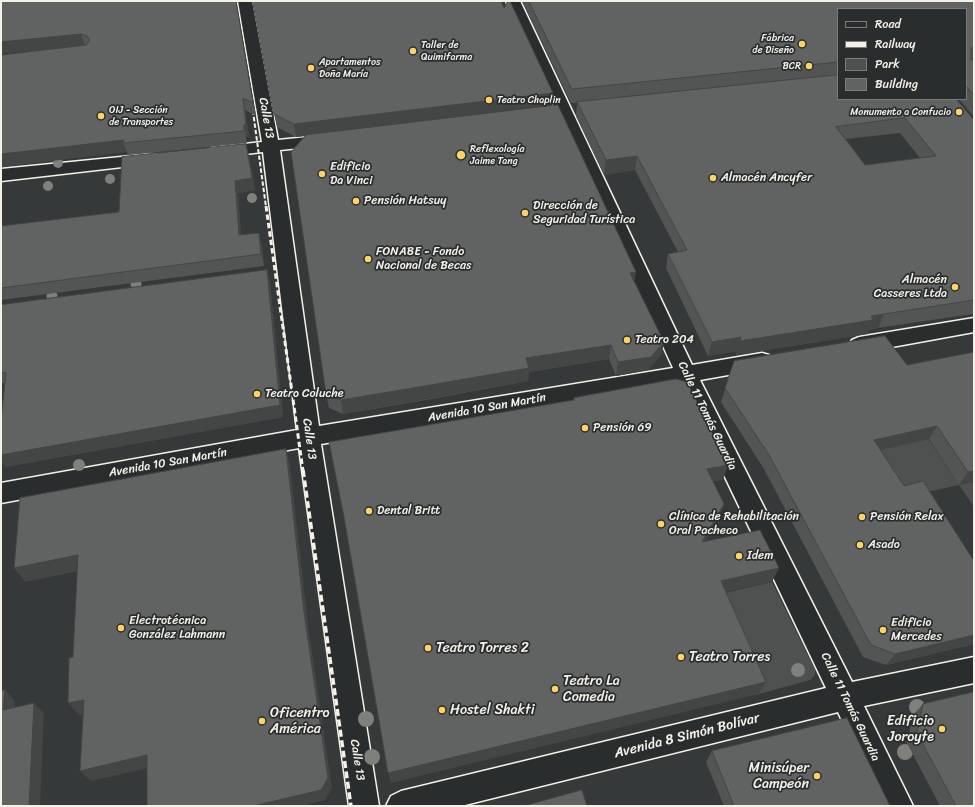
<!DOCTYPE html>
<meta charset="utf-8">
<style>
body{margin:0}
#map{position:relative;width:975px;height:807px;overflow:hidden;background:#363939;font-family:Sriracha,sans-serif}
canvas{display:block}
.frame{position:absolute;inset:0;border:2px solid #f4f1e8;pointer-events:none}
.legend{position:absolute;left:837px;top:8px;width:130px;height:92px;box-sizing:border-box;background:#2a2d2e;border:1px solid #7b7b78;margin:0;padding:5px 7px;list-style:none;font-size:12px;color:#f4f1e8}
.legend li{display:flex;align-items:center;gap:8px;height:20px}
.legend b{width:20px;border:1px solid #7b7b78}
</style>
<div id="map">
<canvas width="975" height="807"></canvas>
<div class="frame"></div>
<ul class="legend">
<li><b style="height:5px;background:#2a2d2e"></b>Road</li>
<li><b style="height:5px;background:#f4f1e8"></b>Railway</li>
<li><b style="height:11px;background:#4e514f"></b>Park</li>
<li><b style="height:11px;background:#616362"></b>Building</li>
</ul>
</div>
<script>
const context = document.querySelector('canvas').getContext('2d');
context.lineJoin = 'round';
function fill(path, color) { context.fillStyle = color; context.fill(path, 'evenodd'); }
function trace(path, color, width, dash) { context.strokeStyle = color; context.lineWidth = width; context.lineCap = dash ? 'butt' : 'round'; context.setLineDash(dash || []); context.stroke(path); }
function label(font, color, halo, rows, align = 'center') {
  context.font = font + ' Sriracha,sans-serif'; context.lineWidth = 3.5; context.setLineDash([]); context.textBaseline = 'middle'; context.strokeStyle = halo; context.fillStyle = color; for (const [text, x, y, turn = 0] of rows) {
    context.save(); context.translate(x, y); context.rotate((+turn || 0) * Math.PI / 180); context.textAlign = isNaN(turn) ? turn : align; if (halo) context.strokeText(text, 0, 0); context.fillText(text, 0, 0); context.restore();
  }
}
const green = new Path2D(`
 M896 390 959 485 974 482V507L959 485 896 499 842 413Z
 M772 582 815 670V675L810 680 759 694 716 595Z`);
const minor = new Path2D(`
 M238 1H252L278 140 328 135 334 136 336 140 334 144 328 145 280 150 319 426 673 368 506 1H520L692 365 762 353 769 355 773 361 769 367 762 369 700 380 852 682 974 657V683L864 706 913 806H882L838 712 461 806H386L391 796 401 791 826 688 680 383 321 444 379 806H349L299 448 1 503V483L297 430 263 152 217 157 211 156 208 152 211 148 217 147 262 142Z
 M151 154 157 155 160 159 157 163 1 181V169Z
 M974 318V332L859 353 852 350 849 345 852 340 859 337Z`);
const railFar2 = new Path2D(`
 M252 104 266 207`);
const railFar1 = new Path2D(`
 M266 206 303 471`);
const rail = new Path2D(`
 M303 470 351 806`);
const trees = [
 [58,163,5],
 [110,179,5],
 [48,186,5],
 [252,198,5],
 [136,284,5.5],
 [52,296,5.5],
 [79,465,6],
 [798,670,7],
 [917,707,8],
 [366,719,8],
 [905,752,8],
 [372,757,8]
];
const wall = new Path2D(`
 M1 1H236L256 116 245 110 249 137H246L247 143 128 155 127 152 31 51Z
 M522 1H974V117L959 99H966V9H838V99L974 120V315L973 314 878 328 869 330 867 334 736 355 737 351 708 356 666 268 668 254 678 252 635 170 604 175 576 116 577 103H571ZM900 133 920 158 865 165 846 139Z
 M504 8 553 93 552 105 636 272 634 281 664 342 661 355 648 370 616 376 609 359 529 372 528 381 420 401 343 414 329 408 326 394 305 136 296 137 277 127 274 114Z
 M249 156 255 190 238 193 241 235 262 245 264 266 1 300V226L119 212Z
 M267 270 270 283 283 417 5 467 4 383H1V305Z
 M974 352V482L959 485 929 439 881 450 904 486 974 561V644L886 665 863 657 764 469 721 402 734 361 907 365Z
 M923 704 974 806H940L907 743 913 715Z
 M712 751 890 806H724L706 762Z`);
const shadedWall = new Path2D(`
 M236 1 256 116 253 103Z
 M81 34 85 46 1 54V42Z
 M553 93 552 106 296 137 294 124Z
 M243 98 245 110 249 137H246L247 143 244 125Z
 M124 140 123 143 127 152 1 167V154Z
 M246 144 249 156 255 190 238 193 242 248 239 235 235 181Z
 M637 156 635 170 604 175 606 160Z
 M259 233 262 245 264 266 261 254Z
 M267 270 270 283 283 417 5 467 1 461V455Z
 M636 272 633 286 630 273Z
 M884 314 878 328 869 330 867 334 736 355 737 351 708 356 712 342Z
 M664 342 661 355 648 370 616 376 618 362Z
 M611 345 609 359 529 372 528 381 343 414 341 400 526 358Z
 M937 426 929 439 867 453 874 440Z
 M286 449 290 465 308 625 332 788 325 800 302 806H253L304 612Z
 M728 465 723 480 702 484 707 469Z
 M974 471V482L959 485 968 472Z
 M724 504 718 519 697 557 702 542Z
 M78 555 88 569 25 582 14 568Z
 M779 568 772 582 716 594 721 581Z
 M974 635V644L886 665 895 654Z
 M766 682 759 694 391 783 388 773Z
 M5 690 15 701 14 720 3 710Z
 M84 700 95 712 79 715 68 703Z
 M34 703 44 713 40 806H29Z
 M147 755 157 766 91 781 80 771Z`);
const building = new Path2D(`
 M1 1H236L253 103 243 98 246 125H244V131L123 143 124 140 1 154V55L86 45 90 40 87 36 81 34 1 42Z
 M253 1H501L504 8 508 1H510L553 93 294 124 274 114Z
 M529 1H974V48H971V60H974V95L966 86V9H838V62L572 89Z
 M838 75V99H956L974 120V300L884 314 871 316 873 320 740 341 741 337 712 342 668 254 687 250 637 156 606 160 577 102ZM905 118 936 156 865 165 836 127Z
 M558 105 636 272 630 273 664 342 651 357 618 362 611 345 526 358 529 368 419 387 341 400 326 394 291 152 306 135Z
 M246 144 252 178 235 181 239 235 259 233 261 254 1 288V226L119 212 122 157Z
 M267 270 280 405 1 455V420L6 373 1 372V305Z
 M885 336 907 365 974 352V471L968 472 937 426 874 440 904 486 923 481 974 561V635L895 654 871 645 769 455 725 388 734 361Z
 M676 379 687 382 728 465 707 469 724 504 702 542 760 530 779 568 721 581 766 682 388 773 344 517 329 442 574 400V398Z
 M286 449 304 612 328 778 321 790 253 806H147V755L80 771 84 700 68 703 69 658 73 657 78 555 14 568 20 498Z
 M5 690 3 710 34 703 29 806H1V691Z
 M974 692V806H956L917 733 923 704Z
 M847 718 890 806H734L712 751Z
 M582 790 587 806H524Z`);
const markers = [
 [802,44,4,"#ffd166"],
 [413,51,4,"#ffd166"],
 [809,66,4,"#ffd166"],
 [311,68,4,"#ffd166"],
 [489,100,4,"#ffd166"],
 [959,112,4,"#ffd166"],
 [101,116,4,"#ffd166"],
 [461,155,5,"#ffd166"],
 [322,174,4,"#ffd166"],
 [713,178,4,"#ffd166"],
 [356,201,4,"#ffd166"],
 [525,213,4,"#ffd166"],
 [368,259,4,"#ffd166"],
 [955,287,4,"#ffd166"],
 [627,340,4,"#ffd166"],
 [257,394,4,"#ffd166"],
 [585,428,4,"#ffd166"],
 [369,511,4,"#ffd166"],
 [862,517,4,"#ffd166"],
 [661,524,4,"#ffd166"],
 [860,545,4,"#ffd166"],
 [739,556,4,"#ffd166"],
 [121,628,4,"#ffd166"],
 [883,630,4,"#ffd166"],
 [428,648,4,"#ffd166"],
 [681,657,4,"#ffd166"],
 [555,689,4,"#ffd166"],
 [442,710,4,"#ffd166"],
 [262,721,4,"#ffd166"],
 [942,729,4,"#ffd166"],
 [817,776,4,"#ffd166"]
];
const farPoinames = [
 ["Fábrica",794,38,"right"],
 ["de Diseño",794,50,"right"],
 ["Taller de",421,45],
 ["Quimifarma",421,57],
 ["Apartamentos",319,62],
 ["Doña María",319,74],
 ["BCR",801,66,"right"],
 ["Teatro Chaplin",497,100],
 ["OIJ - Sección",109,110],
 ["de Transportes",109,122],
 ["Monumento a Confucio",951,112,"right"],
 ["Reflexología",470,149],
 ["Jaime Tang",470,161]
];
const streetNames = [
 ["Calle 13",266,118,80],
 ["Avenida 10 San Martín",487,408,-10],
 ["Calle 11 Tomás Guardia",707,416,64],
 ["Calle 13",309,439,82],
 ["Avenida 10 San Martín",168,463,-10],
 ["Calle 11 Tomás Guardia",850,707,64],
 ["Calle 13",357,760,81]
];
const poiNames = [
 ["Edificio",330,167],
 ["Da Vinci",330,181],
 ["Almacén Ancyfer",721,178],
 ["Pensión Hatsuy",364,201],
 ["Dirección de",533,206],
 ["Seguridad Turística",533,220],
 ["FONABE - Fondo",376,252],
 ["Nacional de Becas",376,266],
 ["Almacén",947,280,"right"],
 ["Casseres Ltda",947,294,"right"],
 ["Teatro 204",635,340],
 ["Teatro Coluche",265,394],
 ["Pensión 69",593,428],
 ["Dental Britt",377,511],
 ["Clínica de Rehabilitación",669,517],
 ["Oral Pacheco",669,531],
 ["Pensión Relax",870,517],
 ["Asado",868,545],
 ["Idem",747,556],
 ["Electrotécnica",129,621],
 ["González Lahmann",129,635],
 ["Edificio",891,623],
 ["Mercedes",891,637]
];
const nearPoinames = [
 ["Teatro Torres 2",436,648],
 ["Teatro Torres",689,657],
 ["Teatro La",563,681],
 ["Comedia",563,697],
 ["Hostel Shakti",450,710],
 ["Oficentro",270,713],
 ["América",270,729],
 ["Edificio",934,721,"right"],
 ["Joroyte",934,737,"right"],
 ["Minisúper",809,768,"right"],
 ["Campeón",809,784,"right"]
];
const nearStreetnames = [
 ["Avenida 8 Simón Bolívar",687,736,-14]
];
fill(green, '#4e514f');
trace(minor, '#f4f1e8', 3);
fill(minor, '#2a2d2e');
trace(railFar2, '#f4f1e8', 2, [4.5, 2]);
trace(railFar1, '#f4f1e8', 3, [5.5, 3]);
trace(rail, '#f4f1e8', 3.5, [7, 3.5]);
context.fillStyle = '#7f7f7c';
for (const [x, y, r] of trees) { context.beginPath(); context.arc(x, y, r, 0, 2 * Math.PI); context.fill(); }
fill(wall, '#535554');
fill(shadedWall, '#444545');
fill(building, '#616362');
trace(building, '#444545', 1);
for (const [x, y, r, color] of markers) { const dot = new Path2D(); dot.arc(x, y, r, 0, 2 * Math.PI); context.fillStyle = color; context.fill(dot); trace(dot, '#2a2d2e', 1.5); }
label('10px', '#f4f1e8', '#2a2d2e', farPoinames, 'left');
label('12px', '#f4f1e8', '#2a2d2e', streetNames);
label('12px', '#f4f1e8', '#2a2d2e', poiNames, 'left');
label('14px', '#f4f1e8', '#2a2d2e', nearPoinames, 'left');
label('14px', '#f4f1e8', '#2a2d2e', nearStreetnames);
</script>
